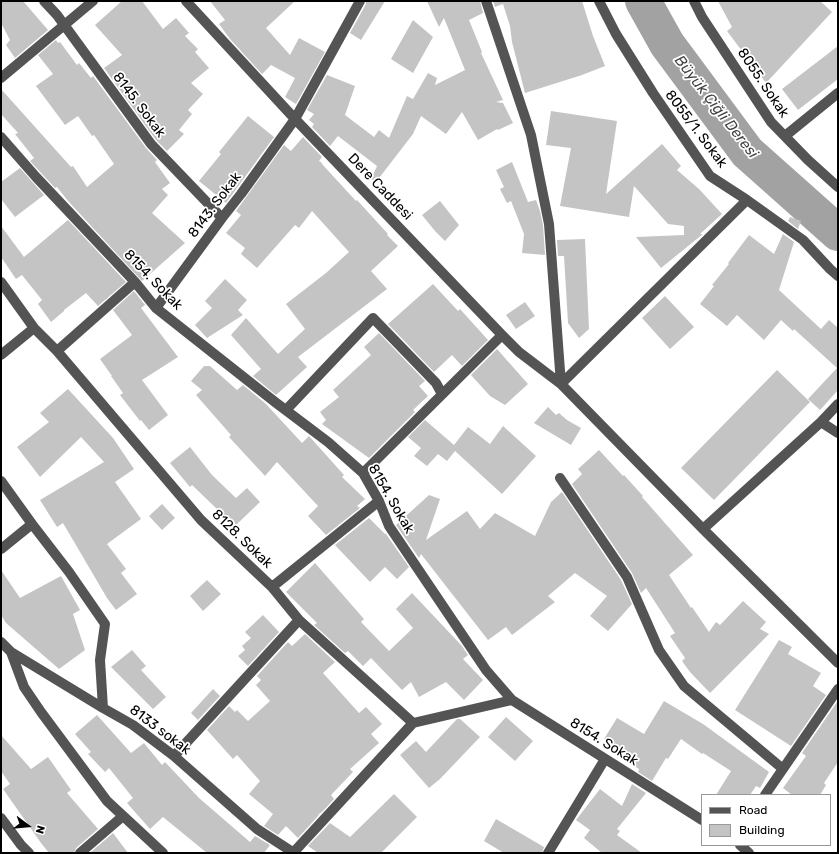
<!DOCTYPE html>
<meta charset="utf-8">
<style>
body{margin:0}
#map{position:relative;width:839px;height:854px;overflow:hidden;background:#fff;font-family:Rubik,sans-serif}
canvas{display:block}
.frame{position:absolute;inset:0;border:2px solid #000;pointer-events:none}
.legend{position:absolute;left:701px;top:794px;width:130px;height:52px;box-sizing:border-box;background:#fff;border:1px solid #999;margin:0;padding:5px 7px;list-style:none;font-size:12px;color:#000}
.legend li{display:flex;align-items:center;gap:8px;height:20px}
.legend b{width:20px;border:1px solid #999}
.north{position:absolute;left:8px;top:806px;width:40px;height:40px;-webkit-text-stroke:3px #fff;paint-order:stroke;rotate:106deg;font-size:11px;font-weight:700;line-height:16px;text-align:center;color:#000}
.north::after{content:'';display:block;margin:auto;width:14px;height:18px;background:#000;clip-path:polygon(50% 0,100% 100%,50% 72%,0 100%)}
</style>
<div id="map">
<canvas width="839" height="854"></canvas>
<div class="frame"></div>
<ul class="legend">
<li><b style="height:5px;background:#545454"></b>Road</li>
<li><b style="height:11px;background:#c4c4c4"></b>Building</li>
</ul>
<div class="north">N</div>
</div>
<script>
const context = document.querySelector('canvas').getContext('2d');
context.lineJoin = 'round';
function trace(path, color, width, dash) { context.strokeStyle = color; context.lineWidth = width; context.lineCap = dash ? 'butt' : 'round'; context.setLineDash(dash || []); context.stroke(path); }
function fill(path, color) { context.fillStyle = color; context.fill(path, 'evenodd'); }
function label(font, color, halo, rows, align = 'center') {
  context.font = font + ' Rubik,sans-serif'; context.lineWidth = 3.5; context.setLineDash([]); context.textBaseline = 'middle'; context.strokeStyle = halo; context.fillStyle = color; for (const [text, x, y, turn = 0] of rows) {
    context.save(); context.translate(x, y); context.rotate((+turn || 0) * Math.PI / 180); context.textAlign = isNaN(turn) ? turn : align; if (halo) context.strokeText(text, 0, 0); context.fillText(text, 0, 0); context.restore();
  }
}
const river = new Path2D(`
 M643 1 667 44 747 152 838 233`);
const building = new Path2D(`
 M1 1H23L48 30 15 58 6 45 10 40 1 23Z
 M122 1H142L163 29 176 18 189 33 185 36 198 49 195 52 209 68 191 83 203 94 188 110 192 114 179 130 184 134 167 151 156 140 104 68 122 55 95 25Z
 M210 1H295L266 28 290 55 299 38 325 52 296 104 285 97 295 78 271 65 262 74 230 39 219 24 225 20Z
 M366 1H385L361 40 350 33 366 4Z
 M427 1H480L483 13 469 20 482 52 481 53 503 100 496 102 503 103 513 123 498 130 497 129 478 140 462 112 446 134 421 116 413 134 376 182 371 179 377 166 338 136 330 146 312 127 314 124 309 120 314 114 307 110 327 75 355 86 345 115 374 137 379 130 389 138 407 96 413 99 428 73 437 78 435 85 465 70 444 18 439 27Z
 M493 1H582L593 36 605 66 582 75 525 93 512 42 510 26 503 4 495 7Z
 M718 1H820L832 12 766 83 727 31 732 27Z
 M413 20 433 37 413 73 391 59Z
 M56 40 58 43 60 42 77 65 79 63 91 78 93 76 146 148 157 160 155 162 170 183 162 189 168 195 152 213 185 243 142 281 68 201 57 187 55 188 30 161 34 158 15 134 18 133 1 114V89L71 167 73 166 87 187 114 164 94 135 92 136 78 116 65 125 36 86 53 74 38 55Z
 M838 46V79L798 110 782 89Z
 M551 111 617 121 606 194 662 144 681 166 677 170 699 189 722 214 700 234H703L661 268 636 237 684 235V226L668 224 634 186 629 217 560 206 571 148 546 145Z
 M248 116 274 137 226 203 199 181 221 154 219 152Z
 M303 137 322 157 319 161 322 163V164L356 201 357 200 388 234 387 235 398 246 371 271 387 289 298 357 307 367 276 395 253 376 261 369 231 335 246 318 278 354 305 329 286 304 326 273 349 252 312 211 299 228 295 225 257 268 241 254 245 248 226 233 241 215 236 211 284 145 291 151Z
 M512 162 528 202 536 200 540 211 543 225 545 255 522 253 524 234 511 201 507 203 500 189 504 187 496 170Z
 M20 168 44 195 15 217 1 199V182Z
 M440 201 459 225 445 241 435 231 422 215Z
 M790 217 801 221 798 229 788 221Z
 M68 220 126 282 98 306 86 293 64 310V311L51 322 38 304 42 300 22 275 16 279 1 257V226L24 257Z
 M783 234 794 242 779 290 821 329 829 320 838 328V390L820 410 808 399 837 368 794 329 793 331 781 320 764 340 737 315 727 326 700 304 714 286 712 285 729 264 728 263 749 235 774 254Z
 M585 239 589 329 579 338 568 323 564 256H558L557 240Z
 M225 279 247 300 238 310 243 315 207 338 195 325 212 308 205 301Z
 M433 284 458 311 460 309 488 340 462 366 452 355 434 372 388 324Z
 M134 291 145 305 141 308 178 357 142 380 168 415 149 430 141 420 140 421 120 395 123 393 111 376H112L100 359 132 335 113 310Z
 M665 296 694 327 670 349 642 318Z
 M525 302 535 316 516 329 506 315Z
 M379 333 425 381 419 386 428 396 413 410 415 412 369 458 322 424 326 420 320 412 339 397 333 390 371 355 364 347Z
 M497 349 528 384 505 405 490 396 471 375Z
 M204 366H210L237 390 243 385 266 404 302 443 309 436 344 475 342 477 365 499 357 506 360 508 326 535 308 516 318 506 277 462 265 476 229 437 231 435 196 395 202 390 191 381Z
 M777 370 810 402 714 500 681 468Z
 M68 389 113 438 134 469 115 482 141 519 107 544 126 569 121 573 137 594 116 610 107 598 63 523 57 527 40 500 104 462 81 437 40 477 17 447 49 422 40 413Z
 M548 407 556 415 559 413 567 420 581 428 571 445 534 423Z
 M425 420 454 445 468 427 490 444 503 426 536 456 502 494 455 451 447 461 438 454 427 466 414 456 421 448 408 437Z
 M190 447 212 475 236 498 247 488 260 502 235 526 219 509 218 510 192 485 190 487 170 463Z
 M599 450 623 476 624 475 643 496 642 497 693 555 669 575 691 608 692 607 709 632 716 622 720 625 743 601 766 622 760 629 769 634 710 693 690 672 682 661 685 658 670 636 675 633 646 588 641 593 632 573 572 484 582 474 578 469Z
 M562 492 621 580 632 604 608 631 590 616 607 596 575 573 548 596 555 602 512 635 506 627 488 640 421 554 419 558 396 525 429 495 440 499 426 540 467 511 480 529 495 513 535 536 551 502Z
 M162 504 175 518 162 530 149 516Z
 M369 518 385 534H386L409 567 397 579 385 567 370 582 335 545Z
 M315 563 364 619 361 622 389 651 413 628 396 609 412 593 462 646 468 655 463 659 483 680 464 700 446 682 419 697 411 682 402 690 371 658 363 666 348 651 345 653 314 625 317 623 286 592Z
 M1 570 20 598 61 576 80 610 73 614 85 650 59 669 6 623 1 615Z
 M207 580 221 594 203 611 190 596Z
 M263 615 279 632 248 666 238 656 245 650 242 646 251 638 245 632Z
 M305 634 335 662 323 673 359 713 366 707 382 724 371 734 379 743 350 769 353 772 331 795 334 799 323 811 318 815H319L298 838 286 826 278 835 264 826 273 814 249 794 260 781 237 755 233 759 207 730 229 706 235 712 237 710 248 721 270 701 256 685 261 680 257 676 288 642 292 646Z
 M779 640 792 647 788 654 821 673 813 686 826 695 791 746 735 710Z
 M132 650 146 666 141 670 166 697 153 709 111 667Z
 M213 689 220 696 198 720 191 713Z
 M664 701 703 724 769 772 760 788 756 786 750 795H716L731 771 703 753 702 754 681 739 668 759 666 758 652 781 638 772 639 769 629 763 633 756 604 739 617 718 644 734Z
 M837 702 838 703V762L824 783 826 785 820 795H792L783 788 806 756 802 753Z
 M97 715 131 753 144 743 162 765 165 762 199 798 250 842 255 836 270 845 264 853H207L163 817 150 829 127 803 133 798 109 768 105 772 88 754 91 752 75 734Z
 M506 717 533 741 515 761 488 737Z
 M457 719H460L480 737 440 779 429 788 400 755 416 741 426 752Z
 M1 735 31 769 48 757 71 790 67 793 98 829 76 848 74 853H49L41 843 3 789 10 784 1 771Z
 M632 784 646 793 617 829 620 831 617 835 642 853H602L584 838 590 830 576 820 600 789 622 806Z
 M394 794 417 817 381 853H318L308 846 330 823 350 837Z
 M496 819 544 847 542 853H504L484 841Z
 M113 833 128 853H90Z`);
const minor = new Path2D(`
 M44 1 57 15 151 144 222 218
 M186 1 295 119 502 335 519 352 561 384 703 529 838 663
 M486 1 531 135 549 224 561 384
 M599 1 616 34 653 93 710 176 747 200 803 240 830 269 838 276
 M694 1 702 17 771 122 808 160 838 187
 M1 78 93 1
 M785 136 838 93
 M1 137 36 177 135 282 156 308 275 402 328 442 363 473 379 501 389 526 486 670 512 700 702 820
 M1 282 34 328 57 351 201 520 272 587 299 620 413 723 512 700
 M156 308 222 218 241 194 295 119 360 1
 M57 351 135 282
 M1 355 34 328
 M561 384 747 200
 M286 410 373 318 436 383 442 394
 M821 422 838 433
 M363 473 502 335
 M560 478 627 577 659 650 684 686 783 769
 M1 481 32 524 69 572 105 624 100 660 103 708
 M703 529 821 422 838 404
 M1 549 32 524
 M272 587 379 501
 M1 642 11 652 103 708 133 725 174 756 257 829 294 853
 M11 652 24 687 41 712 107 801 163 853
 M174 756 299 620
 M765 795 838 689
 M1 818 21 845 29 853
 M740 845 749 853
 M80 853 123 816
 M293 853 413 723
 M548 853 605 759`);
const streetNames = [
 ["8055. Sokak",763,83,56],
 ["8145. Sokak",139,105,53],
 ["8055/1. Sokak",696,129,53],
 ["Dere Caddesi",380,187,46],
 ["8143. Sokak",215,205,-53],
 ["8154. Sokak",153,280,46],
 ["8154. Sokak",391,499,60],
 ["8128. Sokak",242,539,44],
 ["8133 sokak",160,730,37],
 ["8154. Sokak",604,742,32]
];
const waterNames = [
 ["Büyük Çiğli Deresi",716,107,52]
];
trace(river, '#a2a2a2', 36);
fill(building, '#c4c4c4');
trace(minor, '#545454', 10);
label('14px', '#000', '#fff', streetNames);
label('italic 15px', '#434343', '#fff', waterNames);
</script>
